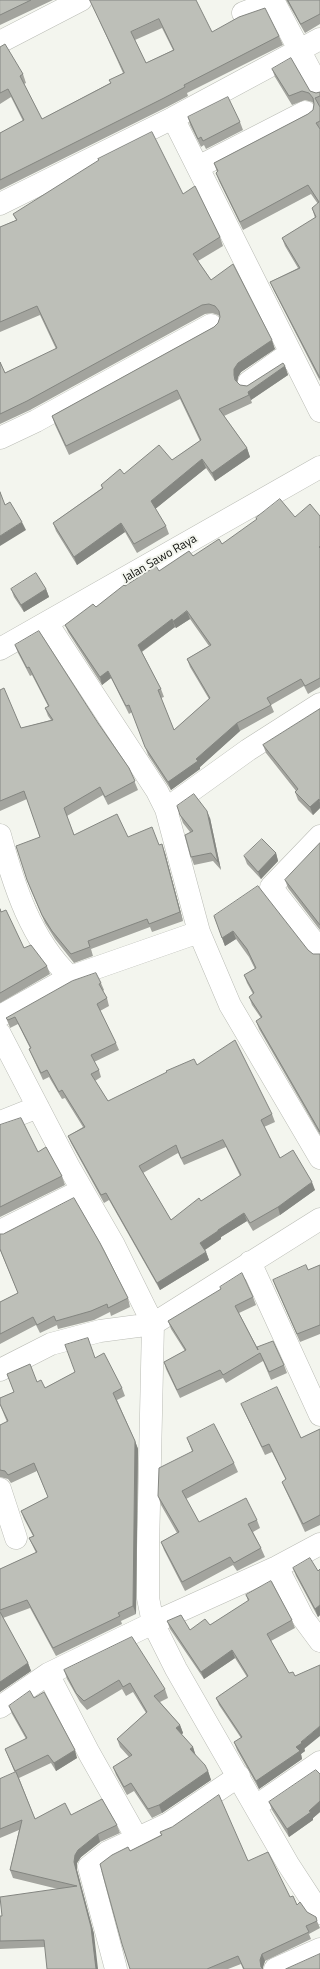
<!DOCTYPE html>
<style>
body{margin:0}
canvas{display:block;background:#f3f5ee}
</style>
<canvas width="320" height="1969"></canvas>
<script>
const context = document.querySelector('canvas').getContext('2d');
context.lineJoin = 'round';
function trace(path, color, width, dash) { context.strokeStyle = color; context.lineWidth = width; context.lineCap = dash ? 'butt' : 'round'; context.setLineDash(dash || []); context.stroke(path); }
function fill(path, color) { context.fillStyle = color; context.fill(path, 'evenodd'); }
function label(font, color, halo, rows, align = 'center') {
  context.font = font + ' "Titillium Web",sans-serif'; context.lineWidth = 4; context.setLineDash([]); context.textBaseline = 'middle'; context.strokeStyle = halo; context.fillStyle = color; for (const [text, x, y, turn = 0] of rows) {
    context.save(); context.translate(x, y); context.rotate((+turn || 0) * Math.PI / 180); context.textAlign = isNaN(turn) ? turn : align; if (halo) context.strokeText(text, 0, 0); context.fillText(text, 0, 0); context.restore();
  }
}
const minor = new Path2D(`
 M243 13 269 3 275 4 320 89
 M0 42 81 0
 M173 118 320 411
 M198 167 305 112
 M0 204 173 118 320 39
 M249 382 290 353
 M0 438 36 421 211 325
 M47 623 157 791 166 809 199 932 230 1005 320 1158
 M0 649 320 467
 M166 809 248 750 320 704
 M0 835C14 886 31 940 70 977
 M320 836 271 887 320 950
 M0 1016 70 977 199 932
 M0 1034 69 1167 114 1245 153 1324 148 1549V1598L153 1623 176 1669 288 1864 320 1913
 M0 1122 38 1107
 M0 1231 82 1190
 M250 1262 320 1415
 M0 1370 51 1344 100 1331 153 1324 320 1219
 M0 1489 16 1538
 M277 1567 303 1618 320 1641
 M48 1674 89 1753 138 1840
 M0 1707 48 1674 153 1623 277 1567 320 1544
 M256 1806 320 1762
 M116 1969 89 1867 108 1852 168 1824 239 1776
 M275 1969 320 1949`);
const wall = new Path2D(`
 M0 0H53L0 25Z
 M90 0 212 32 279 36 283 45 187 93 188 96 167 107 0 190V133L23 121 11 97 0 104V47L23 74 26 83 24 84 42 119 110 83 123 73ZM162 28 173 50 146 63 135 40Z
 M286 0H320V24L305 33Z
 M272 69 310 91 316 93 320 92V106H319L320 107V381L274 291 270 282 298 268 285 246 282 238 315 218 312 208 318 204 311 194 243 230 219 181 216 173 217 172 214 163 308 114 313 110 314 104 312 102 305 100 292 105 275 77Z
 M188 117 240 122 243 130 206 149 204 145 201 147 190 125Z
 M183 194 220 237 223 246 198 261 211 280 275 349 241 372 238 377 237 382 240 385 247 386 285 366 288 375 251 400 252 403 224 416 247 448 250 457 215 481 206 468 155 509 166 526 169 534 137 553 125 532 77 565 56 531 53 523 102 488 101 485 124 474 172 460 200 441 180 399 69 455 55 425 52 416 214 327 218 323 220 317 218 315 212 313 205 314 30 410 0 424V362L5 373 56 349 40 315 0 332V227L16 220 13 214Z
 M320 516V687L308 694 304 686 271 705 274 712 240 731 200 767V769L171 790 148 755 132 712 129 714 111 678 102 685 68 632 65 625 96 607 125 586 193 556 222 544 257 520 256 518ZM190 619 209 646 187 659 190 667 209 699 174 730 161 698 164 697 161 689 142 652 175 627 176 628Z
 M11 589H46L49 597 24 612 14 597Z
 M15 645 98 723 129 768 138 790 108 805 103 795 67 816 74 835 128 837 159 845 165 853 183 921 152 932 150 927 91 949 93 956 74 963 55 939 45 923 30 888 27 880 40 837 27 799 0 811V690L21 728 51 720 48 716 45 708 48 706 32 675 30 676 18 653Z
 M320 709V808L313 815 298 800 295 792 296 791 266 753 263 745Z
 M180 815 210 818 221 870 213 861 194 865 191 857 190 832 183 823Z
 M320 843V930L288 888 285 880Z
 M276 853 278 861 261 879 247 864 244 856Z
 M0 909 24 948 47 966 50 974 0 1003Z
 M214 916 308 950 313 954H320V1135L259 1029 256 1021 261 1018 252 1005 249 997 253 994 247 983 244 975 255 969 249 957 236 939 225 946Z
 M101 983 104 990 103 991 107 998 109 1006 100 1011 116 1043 119 1050 94 1062 99 1070 101 1077 95 1081 108 1101 197 1065 272 1114 275 1122 264 1127 280 1158 315 1190 280 1215 253 1231 247 1221 221 1237V1239L205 1250 206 1252 209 1260 160 1290 109 1200 104 1203 71 1143 68 1136 83 1127 65 1098 62 1099 49 1077 43 1080 32 1056 29 1049 30 1048 18 1024 10 1028 9 1025 6 1018ZM226 1147 240 1176 201 1201 171 1220 143 1173 178 1153 184 1165Z
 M0 1125 38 1152 62 1176 65 1185 0 1217Z
 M0 1234 128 1298 130 1307 111 1316 110 1312 94 1320 58 1329 57 1325 40 1333 36 1325 0 1344V1302L18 1293 0 1250Z
 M320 1265V1334L300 1342 276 1288 273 1280 308 1270Z
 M253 1297 256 1305 239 1313 258 1349 284 1365 287 1373 271 1380 263 1361 226 1383 223 1378 180 1398 166 1369 164 1362 185 1351 171 1329 168 1321Z
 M95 1358 122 1388 125 1396 117 1400 135 1441 138 1449 136 1614 121 1621 122 1624 56 1656 30 1608 3 1618 28 1663 31 1671 0 1692V1569L36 1553 29 1538 33 1536 24 1519 21 1511 48 1497 37 1471 11 1483 8 1479 0 1477V1425L7 1422 0 1405V1398L14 1392 7 1374 37 1382 45 1388 75 1372Z
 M241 1404 301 1438 320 1429V1525L305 1532 285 1489 282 1482 286 1480 272 1452 265 1455 244 1411Z
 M187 1438 234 1463 238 1472 186 1499 199 1522 257 1520 260 1528 253 1532 261 1548 265 1557 237 1571 233 1565 185 1591 164 1550 161 1542 177 1533 161 1505 158 1496 192 1451Z
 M293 1568 318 1571 320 1569V1615L318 1617 296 1576Z
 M246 1595 292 1620 295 1628 271 1641 289 1673 295 1676 305 1751 301 1754 302 1759 259 1789 237 1750 234 1742 241 1738 219 1705 216 1698 247 1677 235 1658 204 1679 170 1629 167 1621 190 1630 210 1625 248 1601Z
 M64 1670 165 1689 168 1698 160 1702 180 1725 183 1733 181 1735 193 1747 195 1755 208 1771 211 1780 162 1813 152 1818 134 1791 127 1795 116 1775 113 1767 129 1757 120 1747 117 1739 146 1713 133 1692 126 1696 122 1689 87 1710 80 1702 67 1679Z
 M34 1698 77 1758 56 1771 51 1763 19 1778 35 1819 71 1815 117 1825 120 1833 100 1842 81 1857 77 1863V1870L94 1934 45 1947 0 1949V1916H2L58 1889 13 1878 10 1870 19 1830 0 1838V1779L15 1773 5 1749 26 1739 12 1714 9 1706Z
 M320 1774V1812L313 1818V1820L289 1837 272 1810 269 1802Z
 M160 1832 248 1861 290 1897 297 1905 317 1921 320 1928 309 1934 311 1939 265 1961 263 1967V1969H243L241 1964 228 1969H130V1851L161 1835Z`);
const shadedWall = new Path2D(`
 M272 340 275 349 241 372 238 377 237 384 234 375V369L238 363Z
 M285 366 288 375 251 400 248 392Z
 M247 448 250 457 215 481 212 473Z
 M202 459 206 468 154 510 151 501Z
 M22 522 26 530 0 546V536Z
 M121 523 125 532 77 565 74 557Z
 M46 589 49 597 24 612 21 605Z
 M187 611 190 619 176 628 173 621Z
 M172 619 175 627 141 652 138 645Z
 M108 671 111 678 102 685 100 677Z
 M237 723 240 731 200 767V769L171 790 168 782 196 759Z
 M319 799 320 803V808L313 815 310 807Z
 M207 811 210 818 221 870 218 862Z
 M162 844 165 853 183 921 180 912Z
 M276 853 278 861 261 879 258 872Z
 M233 931 236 939 225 946 222 938Z
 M312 1182 315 1190 280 1215 278 1207Z
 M244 1213 247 1221 221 1237V1239L203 1251 200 1243 218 1230Z
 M206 1252 209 1260 160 1290 157 1283Z
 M135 1441 138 1449 136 1614 133 1606Z
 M320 1605V1615L318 1617 315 1609Z
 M232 1650 235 1658 204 1679 201 1672Z
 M28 1663 31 1671 0 1692V1682Z
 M180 1725 183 1733 179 1737 176 1728Z
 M320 1726V1736L304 1749 305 1751 301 1754 302 1759 259 1789 256 1781 296 1747 301 1742Z
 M193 1747 196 1756 190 1749Z
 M75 1750 77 1758 56 1771 54 1763Z
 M208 1771 211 1780 162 1813 159 1805Z
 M320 1801V1812L313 1818V1820L289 1837 287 1829Z
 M98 1834 100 1842 81 1857 77 1863V1870L94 1934 98 1969H96L74 1862 75 1855 78 1850Z
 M262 1954 265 1961 263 1967V1969L261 1967 260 1960Z`);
const building = new Path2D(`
 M0 0H31L0 15Z
 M90 0H196L212 32 239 17 265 8 279 36 184 85 185 87 164 98 0 180V133L24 120 8 89 0 93V47L5 44 23 74 20 76 42 119 111 83 109 80 124 73ZM159 19 174 50 146 63 131 32Z
 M288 0H320V14L301 24Z
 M291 58 310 91 316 93 320 92V96L315 98 320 107V121L316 123 320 129V378L270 282 300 268 282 238 316 217 312 208 319 202 308 185 240 222 216 173 218 171 214 163 308 114 313 110 314 104 313 98 309 93 302 91 289 96 272 69Z
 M228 97 240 122 203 141 201 137 198 139 188 117Z
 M152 132 183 194 195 186 220 237 193 254 211 280 233 264 272 340 238 363 234 369V375L235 380 240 385 247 386 283 363 285 366 248 392 249 395 219 409 247 448 212 473 202 459 151 501 166 526 134 544 121 523 74 557 53 523 103 488 101 485 120 469 124 474 159 445 172 460 201 440 177 390 66 446 52 416 214 327 218 323 220 317 219 311 215 306 209 304 202 305 27 401 0 414V362L5 373 57 348 37 306 0 322V227L17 220 13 214 99 160 98 159Z
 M0 492 5 505 10 502 22 522 0 536Z
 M280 499 295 517 310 504 320 516V546L319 547 320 548V678L305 686 301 679 267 698 271 705 237 723 196 759 198 761 168 782 145 747 129 705 126 706 108 671 100 677 65 625 93 604 96 607 124 585 125 586 156 566 159 571 189 551 193 556 219 539 222 544 257 519 256 518ZM187 611 211 645 187 659 210 698 174 730 158 690 161 689 138 645 172 619 173 621Z
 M36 573 46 589 21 605 11 589Z
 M39 631 98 723 129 768 135 781 105 797 100 787 64 808 74 835 117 814 128 837 152 827 159 845 162 844 180 912 149 924 147 919 88 941 90 947 71 954 52 931 42 915 27 880 16 846 40 837 24 791 0 801V690L4 688 21 728 53 720 45 708 49 706 29 667 27 668 15 645Z
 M320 709V801L319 799 310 807 295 792 298 789 263 745Z
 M194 794 207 811 218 862 211 853 191 857 185 835 193 831 180 815 177 806Z
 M262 839 276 853 258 872 244 856Z
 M320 843V925L285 880Z
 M258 886 308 950 313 954H320V1132L256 1021 262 1017 249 997 254 993 244 975 256 968 247 949 233 931 222 938 214 916Z
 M0 909 1 912 6 910 24 948 31 945 47 966 0 993Z
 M96 973 101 983 99 984 107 998 97 1004 116 1043 91 1055 99 1070 91 1074 108 1101 167 1072 166 1071 194 1059 197 1065 235 1040 272 1114 261 1120 280 1158 293 1150 312 1182 278 1207 250 1223 244 1213 218 1230V1231L200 1243 206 1252 157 1283 106 1193 101 1195 68 1136 85 1127 62 1090 59 1092 47 1070 41 1073 29 1049 31 1048 15 1017 8 1020 6 1018 72 981ZM223 1140 241 1175 201 1201 199 1198 171 1220 139 1166 176 1145 181 1158Z
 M21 1118 38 1152 46 1147 62 1176 0 1207V1125Z
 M74 1198 100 1243 128 1298 108 1308 107 1304 91 1311 56 1321 54 1316 37 1325 33 1317 0 1334V1302L18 1293 0 1249V1234H3Z
 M306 1265 308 1270 320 1265V1325L297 1334 273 1280Z
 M242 1273 253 1297 235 1306 258 1350 257 1347 273 1341 284 1365 269 1372 260 1353 223 1375 220 1370 177 1390 164 1362 186 1350 168 1321 221 1289 220 1287Z
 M88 1338 95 1358 104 1353 122 1388 113 1393 135 1441 133 1606 118 1613 120 1616 53 1648 27 1600 0 1610V1569L37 1552 29 1538 34 1536 21 1511 48 1497 34 1463 8 1475 5 1471 0 1470V1425L8 1421 0 1404V1398L14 1392 7 1374 30 1364 37 1382 41 1380 45 1388 75 1372 65 1345Z
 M277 1387 301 1438 320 1429V1515L303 1524 282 1482 286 1479 269 1444 262 1447 241 1404Z
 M214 1424 234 1463 182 1491 199 1522 246 1498 257 1520 248 1524 261 1548 234 1563 230 1557 182 1582 161 1542 179 1532 158 1496 159 1468 193 1451 187 1438Z
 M310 1558 318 1571 320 1569V1605L315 1609 293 1568Z
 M271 1581 292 1620 267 1634 289 1673 293 1672 295 1676 320 1665V1726L301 1742 302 1743 296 1747 300 1751 256 1781 234 1742 242 1737 216 1698 248 1676 232 1650 201 1672 167 1621 181 1615 190 1630 205 1619 210 1625 249 1600 246 1595Z
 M0 1612 28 1663 0 1682Z
 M132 1637 165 1689 154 1696 180 1725 176 1728 193 1747 190 1749 205 1765 208 1771 159 1805 148 1809 131 1783 124 1787 113 1767 132 1755 117 1739 147 1712 130 1683 123 1687 119 1680 84 1701 76 1693 64 1670Z
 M30 1691 34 1698 44 1692 75 1750 54 1763 48 1755 15 1771 5 1749 27 1738 9 1706Z
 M316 1770 320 1774V1801L309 1811 311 1812 287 1829 269 1802Z
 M16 1772 35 1819 65 1803 71 1815 102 1799 117 1825 98 1834 78 1850 75 1855 74 1862 91 1927 96 1969H47L44 1940 0 1941V1916H2L0 1897 77 1886 10 1870 22 1820 0 1829V1779Z
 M219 1795 248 1861 268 1852 290 1897 293 1896 297 1905 300 1902 307 1912 316 1917 317 1921 306 1926 309 1932 262 1954 260 1960 261 1967 263 1969H244L238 1956 207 1969H130L122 1944 100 1864 112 1855 128 1847 130 1851 162 1835 160 1832 172 1827Z
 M320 1954V1969H286Z`);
const streetNames = [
 ["Jalan Sawo Raya",160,559,-30]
];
trace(minor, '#babcb5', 23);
trace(minor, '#fff', 22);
fill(wall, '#a3a49e');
fill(shadedWall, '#848681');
fill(building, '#bdbfb8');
trace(building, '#848681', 1);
label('12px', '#0c0d0a', '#f3f5ee', streetNames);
</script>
